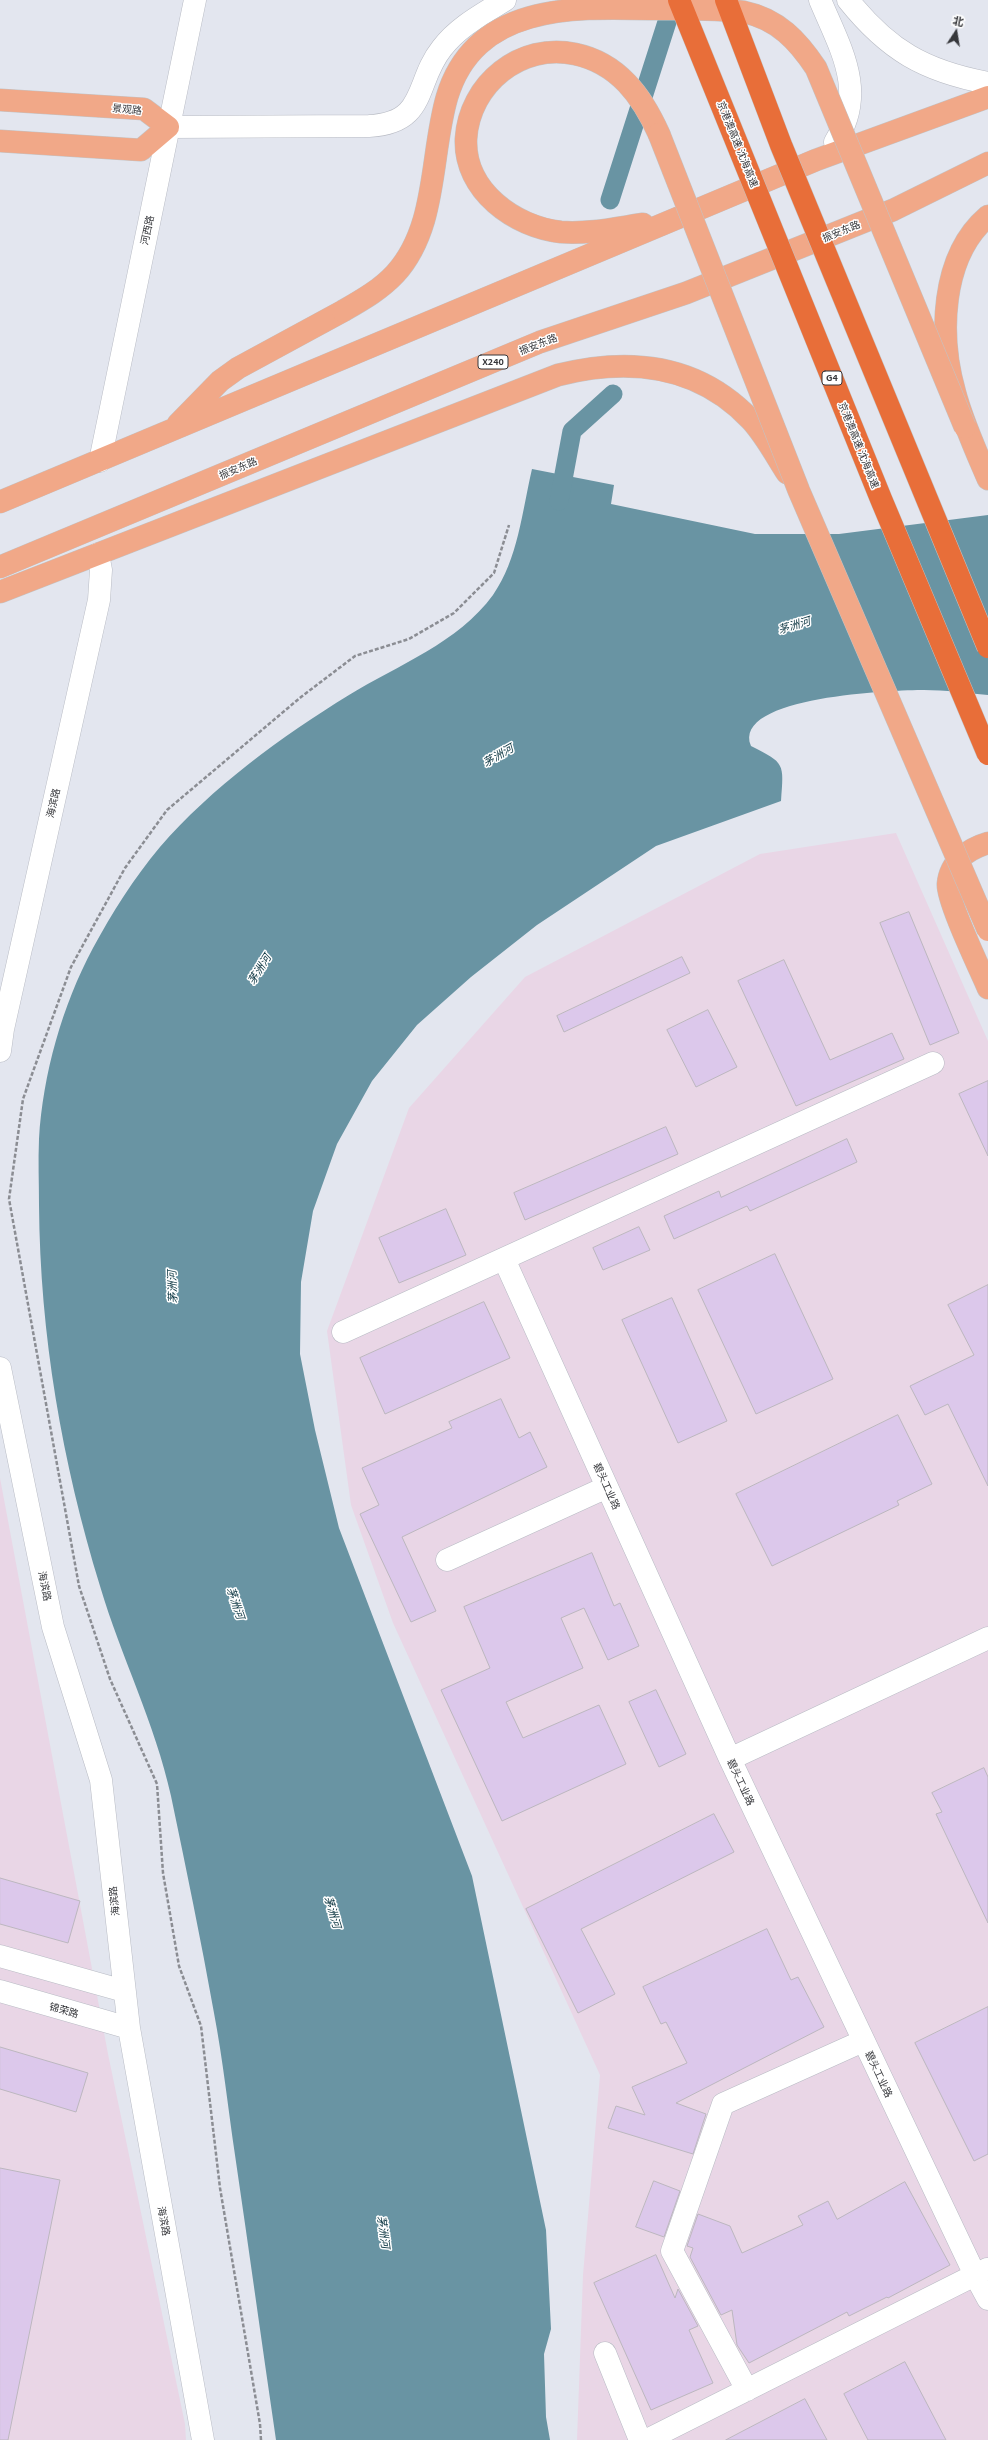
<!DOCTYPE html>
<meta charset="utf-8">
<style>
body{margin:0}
#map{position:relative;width:988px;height:2440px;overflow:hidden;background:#e3e6ef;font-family:Georgia,"Noto Sans SC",serif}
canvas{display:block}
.north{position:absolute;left:936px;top:12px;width:40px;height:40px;-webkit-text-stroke:3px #fff;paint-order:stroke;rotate:12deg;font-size:11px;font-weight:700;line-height:16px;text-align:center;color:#36373b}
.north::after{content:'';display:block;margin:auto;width:14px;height:18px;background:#36373b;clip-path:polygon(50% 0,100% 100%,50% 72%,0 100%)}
</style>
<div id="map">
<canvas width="988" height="2440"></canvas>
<div class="north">北</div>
</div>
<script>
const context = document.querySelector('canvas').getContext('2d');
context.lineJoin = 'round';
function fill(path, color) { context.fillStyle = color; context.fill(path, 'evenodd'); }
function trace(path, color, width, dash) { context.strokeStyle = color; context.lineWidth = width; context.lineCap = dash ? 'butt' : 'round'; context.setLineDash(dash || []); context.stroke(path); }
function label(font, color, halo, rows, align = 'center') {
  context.font = font + ' Georgia,"Noto Sans SC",serif'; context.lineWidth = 3; context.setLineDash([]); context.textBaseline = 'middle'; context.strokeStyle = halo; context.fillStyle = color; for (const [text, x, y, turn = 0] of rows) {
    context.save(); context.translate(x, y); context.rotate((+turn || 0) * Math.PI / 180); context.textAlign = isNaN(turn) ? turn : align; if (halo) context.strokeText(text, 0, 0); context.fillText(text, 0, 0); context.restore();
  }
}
const industrial = new Path2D(`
 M896 833 988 1041V2440H577L583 2275 600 2075 393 1623 351 1505 327 1331 409 1108 525 977 760 854Z
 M0 1478 108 2054 185 2424 186 2440H0Z`);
const water = new Path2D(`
 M532 469 614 485 611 504 755 534H839L988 515V695C967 693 945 690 924 690 895 690 731 696 751 746 785 763 784 763 781 801L656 846 537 925 471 977 417 1025 372 1081 337 1144 313 1211 301 1282 300 1354 315 1430 339 1528 472 1876 546 2230 551 2329 544 2354 546 2417 550 2440H276C262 2345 249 2250 235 2155 228 2108 223 2060 214 2013 201 1940 186 1868 171 1796 155 1723 121 1657 100 1586 62 1462 40 1335 39 1205 39 1183 38 1161 39 1139 43 1074 62 1006 93 948 112 913 134 878 160 847 211 788 282 736 349 695 398 665 458 643 493 595 518 559 522 512 532 469Z`);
const canal = new Path2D(`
 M610 200 674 0
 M559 501 572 431 613 394`);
const building = new Path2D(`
 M909 912 959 1033 930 1045 880 923Z
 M682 957 690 973 564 1032 557 1016Z
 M784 960 830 1060 892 1033 904 1059 796 1106 738 981Z
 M708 1010 737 1067 696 1087 667 1030Z
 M988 1081V1156L959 1094Z
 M666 1127 678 1154 525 1220 514 1193Z
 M847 1139 857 1162 750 1211 747 1206 674 1239 664 1216 719 1191 721 1197Z
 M446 1209 466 1255 399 1283 379 1238Z
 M639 1227 650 1250 603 1270 593 1248Z
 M775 1254 833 1379 756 1414 698 1290Z
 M988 1285V1486L948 1404 925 1415 910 1386 974 1355 948 1305Z
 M672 1298 727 1421 678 1443 622 1320Z
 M484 1302 510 1358 385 1414 360 1358Z
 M501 1399 519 1438 530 1432 547 1467 402 1537 436 1611 411 1622 360 1514 379 1505 362 1468 452 1428 449 1422Z
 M898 1415 932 1484 897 1501 899 1505 772 1566 736 1494Z
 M592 1553 614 1606 620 1603 639 1646 608 1660 584 1608 561 1618 583 1668 506 1702 523 1738 599 1705 626 1764 502 1821 441 1690 490 1668 464 1607Z
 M656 1690 686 1754 659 1767 629 1702Z
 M984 1768 988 1777V1923L936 1814 942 1812 932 1793Z
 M714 1814 734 1852 581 1929 615 1994 578 2013 526 1909Z
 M0 1878 80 1901 68 1943 0 1924Z
 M767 1929 791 1980 798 1977 824 2027 676 2103 706 2114 693 2154 608 2128 616 2106 645 2115 632 2087 687 2063 666 2022 661 2024 643 1987Z
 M988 2007V2154L974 2161 915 2043Z
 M0 2047 88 2073 76 2112 0 2089Z
 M0 2168 60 2180 8 2440H0Z
 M654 2181 680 2191 664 2237 636 2227Z
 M905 2182 950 2265 888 2298 887 2297 849 2316 847 2312 749 2363 737 2345 732 2310 721 2315 690 2257 693 2248 687 2246 698 2214 730 2226 742 2253 803 2225 798 2216 828 2201 837 2219Z
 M656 2255 675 2298 678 2289 698 2326 689 2330 713 2383 651 2410 594 2283Z
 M905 2362 946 2440H868L844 2394Z
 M805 2399 827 2440H726Z`);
const path = new Path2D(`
 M261 2440 260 2424 220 2188 201 2026 179 1966 163 1873 157 1784 110 1679 79 1586 9 1199 23 1099 71 967 125 868 167 810 301 697 355 656 409 639 454 613 494 573 509 525`);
const minor = new Path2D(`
 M820 0C840 48 868 92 835 142
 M848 0C888 50 924 71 988 83
 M168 127 369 126C428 123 414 83 442 48 459 26 483 14 505 0
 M100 461 195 0
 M0 1051 3 1029 99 600 101 570 98 554
 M504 1259 730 1759 975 2275 988 2299
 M343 1332 933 1063
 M0 1368 53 1627 101 1780 129 2028 203 2440
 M447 1560 607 1487
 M730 1759 988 1638
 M0 1956 124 1991
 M0 1991 129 2028
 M605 2353 640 2440
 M747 2390 672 2251 723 2104 863 2041
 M647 2440 987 2269`);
const major = new Path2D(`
 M0 100 144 109 168 127 141 150 0 141
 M988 216C940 257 939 337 955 393 963 423 976 451 988 479
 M643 224C616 228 589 234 561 232 515 227 464 191 466 139 469 84 521 42 575 54 618 63 642 96 659 134
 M178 424 220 381 238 368 343 311
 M0 502 816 160 988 97
 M0 567 540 342 686 293 893 210 988 163
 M0 592 558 375C630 357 698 364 751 420 765 435 776 456 787 473
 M988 843C968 849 950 862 948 884 947 901 980 969 988 988`);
const majorBridge = new Path2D(`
 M659 134 799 491 988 930
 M343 311C362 300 380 290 395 274 438 227 430 155 447 97 475 4 572 7 651 9 682 9 714 8 744 12 778 19 798 41 816 68L965 427`);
const highwayBridge = new Path2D(`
 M679 0 881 499 988 754
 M726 0 781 145 988 647`);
const shields = [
 [493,362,30],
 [832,378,20]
];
const shieldNames = [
 ["X240",493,362],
 ["G4",832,378]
];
const streetNames = [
 ["景观路",127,109,6],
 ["京港澳高速 沈海高速",738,144,68],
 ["河西路",147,230,-78],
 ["振安东路",841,231,-22],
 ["振安东路",538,344,-21],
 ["京港澳高速 沈海高速",859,445,68],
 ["振安东路",238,468,-23],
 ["海滨路",53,803,-77],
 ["碧头工业路",607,1486,66],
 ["海滨路",45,1586,78],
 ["碧头工业路",741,1782,65],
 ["海滨路",114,1901,-96],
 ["锦荣路",64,2010,16],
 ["碧头工业路",879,2074,65],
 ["海滨路",164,2221,80]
];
const waterNames = [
 ["茅洲河",794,625,-17],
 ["茅洲河",498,755,-30],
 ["茅洲河",259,969,-58],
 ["茅洲河",172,1287,-92],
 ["茅洲河",236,1603,71],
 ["茅洲河",333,1912,73],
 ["茅洲河",384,2232,82]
];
fill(industrial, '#e9d6e6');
fill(water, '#6994a3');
trace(canal, '#6994a3', 19);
fill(building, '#dcc8eb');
trace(building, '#bcb7bf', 1);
trace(minor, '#b8bbc4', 23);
trace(major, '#c3c3c4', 23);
trace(path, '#8b8d93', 2.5, [4, 2]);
trace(minor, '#fff', 22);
trace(major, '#f1a888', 22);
trace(majorBridge, '#c3c3c4', 23, []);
trace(highwayBridge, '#c3c3c4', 23, []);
trace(majorBridge, '#f1a888', 22);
trace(highwayBridge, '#e86e39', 22);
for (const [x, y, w] of shields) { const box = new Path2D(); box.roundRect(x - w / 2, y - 7, w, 14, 3); context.fillStyle = '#fff'; context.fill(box); trace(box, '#36373b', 1); }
label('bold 9px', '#36373b', null, shieldNames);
label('10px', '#36373b', '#fff', streetNames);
label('italic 11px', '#0b3541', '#fff', waterNames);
</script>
